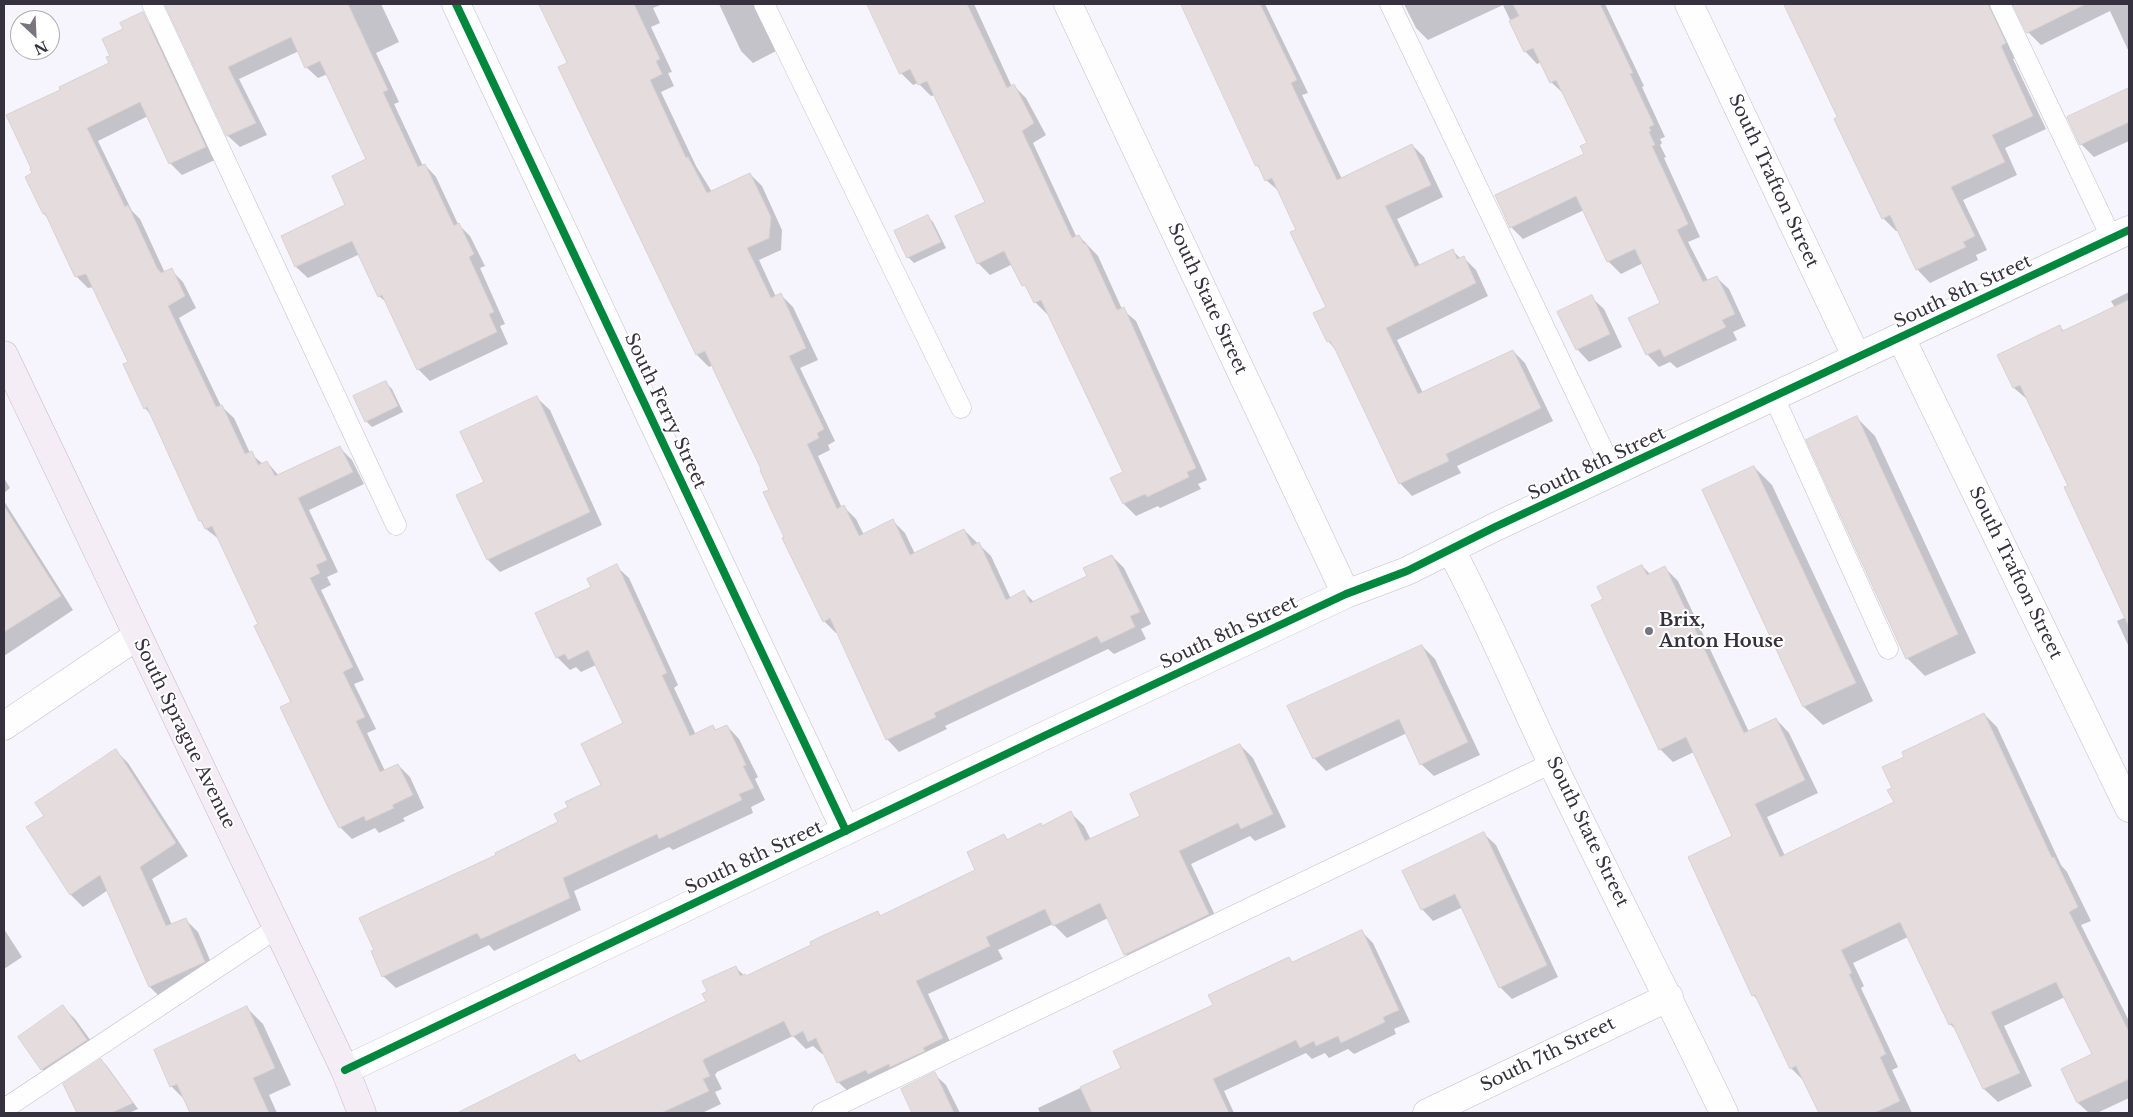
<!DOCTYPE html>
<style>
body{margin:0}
#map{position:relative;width:2133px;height:1117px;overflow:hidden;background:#f6f4fc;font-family:"Libre Baskerville",serif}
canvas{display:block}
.frame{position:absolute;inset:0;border:5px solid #36313e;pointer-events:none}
.north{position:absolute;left:10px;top:10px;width:50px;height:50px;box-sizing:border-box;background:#fff;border:1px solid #afadb2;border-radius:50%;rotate:155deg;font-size:14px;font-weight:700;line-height:20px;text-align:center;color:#36313e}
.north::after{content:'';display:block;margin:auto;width:18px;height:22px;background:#797580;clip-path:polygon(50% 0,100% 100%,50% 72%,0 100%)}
</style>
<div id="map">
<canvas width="2133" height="1117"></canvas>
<div class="frame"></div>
<div class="north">N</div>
</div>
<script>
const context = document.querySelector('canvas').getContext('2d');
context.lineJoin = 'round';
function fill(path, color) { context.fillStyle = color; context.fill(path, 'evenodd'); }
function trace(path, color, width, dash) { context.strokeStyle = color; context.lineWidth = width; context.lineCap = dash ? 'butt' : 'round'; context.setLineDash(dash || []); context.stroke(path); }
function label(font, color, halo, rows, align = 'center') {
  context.font = font + ' "Libre Baskerville",serif'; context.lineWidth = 4; context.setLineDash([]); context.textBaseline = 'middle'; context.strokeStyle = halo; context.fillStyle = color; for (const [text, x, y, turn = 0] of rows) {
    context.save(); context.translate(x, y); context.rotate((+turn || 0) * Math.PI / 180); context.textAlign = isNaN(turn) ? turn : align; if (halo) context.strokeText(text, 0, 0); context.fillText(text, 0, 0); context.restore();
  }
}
const shadow = new Path2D(`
 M183 4H381L399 42 376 53 399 102 394 104 423 166 425 165 436 177 458 224 470 236 485 266 480 268 505 324 500 326 508 344 430 381 418 369 387 303 379 296 360 254 308 278 296 267 283 237 347 205 368 160 328 74 318 78 306 67 299 51 239 79 267 135 240 147 228 136 170 10Z
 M540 4H663L653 8 660 23 651 27 672 72 668 73 674 86 661 92 696 166 712 192 750 174 762 186 782 230 781 250 759 260 776 297 781 295 793 307 818 360 800 368 835 441 828 445 830 450 818 456 842 508 844 507 856 519 864 535 893 521 905 533 915 554 964 530 991 556 1011 599 1024 592 1034 602 1088 577 1112 556 1124 568 1151 624 1141 629 1146 639 1114 654 1108 649 945 726 947 729 899 752 887 739 838 632 836 633 824 621 786 537 763 469 713 365 709 367 697 355 560 68 569 63Z
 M719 4H771L776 51 753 63 741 51Z
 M868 4H974L1012 87 1014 86 1026 98 1046 135 1033 143 1077 238 1079 236 1098 256 1122 309 1136 321 1207 480 1198 484 1201 489 1160 508 1158 506 1136 516 1124 504V472L1049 313 1047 314 1035 302 1013 264 990 275 978 263 987 203 935 95 931 96 918 83 913 85 901 73Z
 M1187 4H1265L1308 93 1302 95 1342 179 1412 145 1424 157 1443 197 1397 219 1420 266 1452 250 1461 259 1464 258 1476 270 1488 296 1397 340 1423 393 1513 351 1525 363 1553 421 1457 466 1461 473 1412 496 1400 483 1337 351 1328 341 1327 308 1297 230 1280 192 1266 180 1257 165Z
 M1404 4H1605L1644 86 1642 87 1665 137 1660 139 1662 143 1660 145 1666 157 1664 158 1700 237 1688 242 1708 281 1716 277 1729 289 1746 326 1733 332 1737 340 1677 368 1670 362 1659 367 1647 354 1630 319 1662 304 1643 263 1621 274 1608 261 1584 210 1523 239 1511 227 1586 154 1588 143 1564 94 1551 82 1541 62 1537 64 1525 51 1503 5 1428 40 1416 28Z
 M1785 4H2129V52L2110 11 2041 45 2028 32 2015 5 2008 6 2018 57 2013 59 2046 129 2005 148 2017 175 1963 200 1987 250 1976 255 1978 260 1930 283 1917 269 1899 230 1896 231 1883 218 1839 118Z
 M145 20 157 32 217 159 182 175 170 163 148 116 98 141 132 211 140 219 165 273 171 270 183 282 196 308 179 318 221 406 234 418 250 453 263 464 267 462 279 476 340 448 352 460 364 484 309 510 338 572 327 577 331 585 321 590 364 680 354 684 376 729 367 733 385 771 398 765 410 777 424 808 403 818 405 821 379 833 375 828 352 839 340 827 260 625 220 540 206 529 200 520 152 416 145 408 130 362 94 287 88 288 76 276 48 218 44 214 33 174 62 90 111 64V56Z
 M2129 89V141L2094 157 2081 144 2069 118Z
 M927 216 933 222 946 248 914 263 908 257Z
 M2129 292V401L2125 403 2129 411V647L2117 621 2126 617 2069 486 2028 400 2014 388 1998 356 2060 327 2064 331 2115 308 2111 301Z
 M1591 297 1604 309 1622 347 1589 362 1577 349Z
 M386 383 392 389 403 412 372 427 366 421Z
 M537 398 550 410 602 525 500 572 488 560 485 482Z
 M1857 418 1875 436 1976 653 1925 676 1907 658Z
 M1754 467 1772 485 1873 701 1823 725 1804 707 1704 491Z
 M4 478 10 488 4 493Z
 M4 501 73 610 4 656Z
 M616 566 629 578 678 685 674 688 696 735 713 727 717 731 727 726 739 739 758 777 755 779 765 800 751 807 753 813 673 850 669 847 574 891 581 910 494 951 489 945 396 988 383 976 497 856 560 823 602 786 624 723 596 665 581 672 576 667 570 670 557 657 593 587Z
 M1642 566 1650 574 1665 568 1678 581 1749 732 1776 719 1789 733 1818 793 1767 817 1785 856 1895 803 1893 788 1906 757 1984 714 1997 727 2061 865 2067 872 2091 921 2081 925 2129 1021V1098L2097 1113H2089L2078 1103 2062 1070 2093 1055 2065 997 2004 1026 2032 1086 1998 1102 1984 1089 1958 1032 1950 1024 1908 937 1853 963 1864 986 1861 988 1898 1067 1892 1070 1912 1113H1822L1819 1110 1805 1082 1791 1068 1759 1001 1753 995 1734 836 1694 752 1673 762 1660 749 1604 600Z
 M1422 646 1435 659 1480 755 1434 776 1421 764 1407 733 1326 771 1314 758Z
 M1240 745 1253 758 1286 827 1255 841 1250 836 1191 864 1221 928 1138 967 1125 954 1108 918 1067 938 1053 924 998 950 1003 959 928 994 955 1052 852 1095 838 1082 825 1053 822 1054 813 1046 806 1049 793 1036 717 1072 715 1075 722 1089 715 1092 721 1104 702 1113H460L575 1056 582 1062 707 1002 735 967 746 977 877 912 882 917 977 871 1004 836 1008 840 1041 824 1043 827 1071 813 1084 826 1091 840 1142 816Z
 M116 751 128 763 188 856 152 879 172 925 186 920 198 932 216 974 162 999 150 987 108 890 83 907 70 894Z
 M1484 834 1496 845 1558 977 1512 999 1500 987 1463 907 1433 921 1422 909Z
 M4 929 22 957 4 969Z
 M1361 931 1373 943 1410 1022 1394 1029 1396 1034 1354 1054 1348 1049 1329 1058 1325 1053 1312 1059 1306 1053 1224 1091 1234 1113H1040L1038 1108 1123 1068 1215 1006 1289 959 1293 963Z
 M63 1007 75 1019 99 1052 55 1082 42 1069 19 1038Z
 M247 1008 263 1024 291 1085 269 1095 277 1113H191L186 1101 171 1086Z
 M101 1060 107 1066 138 1109 129 1113H78L64 1085Z
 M934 1074 946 1085 960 1113H913L902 1089Z`);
const building = new Path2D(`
 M165 4H348L388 90 383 92 418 167 425 164 454 226 459 223 474 254 469 257 494 312 489 314 497 332 417 370 382 295 378 297 352 241 295 267 281 236 345 205 332 176 366 159 320 61 305 68 291 37 228 67 256 123 227 136Z
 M539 4H634L660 59 656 61 662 74 650 80 686 158 688 157 707 193 750 173 771 217 769 238 747 248 771 298 781 293 806 348 789 356 824 429 817 433 819 438 807 444 837 509 844 505 859 536 893 519 910 555 964 529 972 546 979 542 1006 600 1024 590 1030 603 1087 576 1083 568 1112 555 1140 612 1130 616 1135 627 1101 643 1097 636 934 713 936 717 886 740 830 618 823 622 782 538 784 537 763 492 769 490 760 470 761 469 717 377 705 351 696 355 580 113 558 67 567 63Z
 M867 4H967L1007 88 1014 84 1034 123 1022 131 1072 238 1079 235 1084 244 1086 243 1117 310 1124 307 1196 468 1187 472 1189 477 1147 497 1145 494 1123 504 1110 478 1123 472 1041 300 1034 303 1025 285 1022 286 1004 251 977 264 955 216 985 202 927 81 918 85 910 69 900 74Z
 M1181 4H1260L1297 80 1291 83 1337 180 1412 144 1431 185 1385 206 1415 267 1453 249 1457 259 1464 256 1476 283 1386 328 1418 394 1513 350 1541 408 1446 454 1449 461 1399 484 1336 351 1330 341 1327 342 1313 313 1326 307 1290 232 1296 230 1272 178 1265 181 1258 165 1256 166Z
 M1513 4H1600L1633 73 1630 74 1654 125 1649 127 1651 131 1649 132 1655 145 1652 146 1688 224 1677 230 1703 282 1717 276 1735 314 1722 320 1726 327 1664 357 1660 349 1646 355 1628 318 1660 303 1635 249 1607 262 1576 196 1510 228 1495 195 1584 154 1580 146 1587 143 1556 80 1550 83 1533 48 1524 52 1509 21 1519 16Z
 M1784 4H1988L2006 43 2001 46 2033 116 1992 135 2005 162 1951 187 1975 236 1963 242 1966 247 1916 270 1890 215 1882 219 1834 119 1837 117Z
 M2013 4H2086L2027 33Z
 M143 12 206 147 169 164 140 102 87 128 125 207 128 205 157 268 161 273 172 268 185 296 168 306 216 407 222 405 245 454 252 451 258 465 267 461 275 476 340 446 353 472 298 498 327 560 316 565 320 573 310 578 353 667 343 672 365 717 356 721 380 772 398 764 413 795 392 805 394 808 366 821 364 816 339 828 328 807 280 707 291 702 254 626 258 624 212 526 205 529 201 520 199 521 147 407 144 409 123 364 128 362 86 274 75 277 45 213 43 214 25 177 32 173 30 169 31 168 6 115 60 90 59 87 109 63 106 57 110 56 102 39 123 29 120 23Z
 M2129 88V122L2080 145 2067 117Z
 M928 215 941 242 907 258 894 231Z
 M1592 295 1610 334 1576 350 1557 312Z
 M2129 300V627L2064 487 2068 486 2020 385 2013 388 1997 355 2060 325 2062 331Z
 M386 381 398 406 365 422 353 396Z
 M537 396 590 512 487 560 456 495 484 482 460 432Z
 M1857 416 1958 634 1906 659 1806 440Z
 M1754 466 1856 683 1803 707 1702 490Z
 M4 506 61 596 4 632Z
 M617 564 667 673 662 675 690 736 713 725 715 730 727 725 746 765 743 766 754 788 739 794 742 800 659 839 657 834 563 878 570 898 481 939 477 933 382 977 371 951 374 950 359 918 496 855 495 853 558 822 554 814 568 807 565 802 601 785 581 744 623 723 588 650 568 660 565 654 556 658 535 613 591 587 587 579Z
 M1642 565 1647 575 1665 566 1744 733 1776 718 1805 780 1755 804 1780 857 1894 802 1887 790 1892 788 1882 767 1904 757 1902 752 1984 713 2052 858 2054 857 2078 907 2069 912 2129 1032V1079L2077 1103 2061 1069 2092 1054 2056 982 1991 1012 2020 1073 1983 1089 1952 1023 1949 1025 1900 922 1841 950 1852 973 1849 974 1886 1054 1880 1057 1900 1101 1874 1113H1819L1796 1066 1790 1069 1755 995 1752 996 1688 857 1732 836 1686 737 1659 750 1591 605 1603 599 1597 587Z
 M1422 645 1468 742 1420 765 1399 719 1313 759 1287 706Z
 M1240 744 1273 814 1241 829 1238 823 1179 851 1209 914 1124 955 1100 903 1053 926 1045 909 986 937 990 946 916 981 943 1038 923 1048 925 1051 890 1067 889 1064 868 1074 866 1070 837 1083 816 1038 808 1042 803 1031 792 1037 784 1021 704 1059 703 1061 710 1076 703 1079 709 1091 661 1113H457L575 1054 579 1062 706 1001 702 994 707 991 702 981 736 966 740 976 745 974 746 976 811 945 810 942 822 936 878 911 880 916 975 870 967 852 1004 834 1007 840 1041 823 1042 826 1071 811 1085 841 1140 816 1130 794Z
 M116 749 176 843 140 867 166 926 186 918 205 962 149 987 100 875 70 895 26 827 44 816 35 803Z
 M1484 832 1547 965 1499 988 1455 894 1421 910 1402 871Z
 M1362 930 1399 1010 1383 1017 1385 1022 1341 1043 1338 1036 1316 1046 1314 1041 1300 1048 1296 1040 1213 1079 1229 1113H1092L1080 1087 1121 1068 1113 1051 1213 1005 1208 995 1289 957 1292 962Z
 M63 1005 87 1040 41 1070 18 1037Z
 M247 1006 275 1068 253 1078 269 1113H190L177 1084 170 1087 154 1050Z
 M101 1059 133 1103 111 1113H77L63 1084Z
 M935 1072 954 1113H912L901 1089Z`);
const service = new Path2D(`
 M152 4 396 525
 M764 4 961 408
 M1390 4 1614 473
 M2000 4 2112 239
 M1774 397 1888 649
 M4 1109 277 928
 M822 1113 1552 763`);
const minor = new Path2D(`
 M456 4 846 831
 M1068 4 1346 594
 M1689 4 1857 358
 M1901 338 2129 808
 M1451 550C1488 619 1518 692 1552 763 1608 880 1668 996 1724 1113
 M345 1070 1044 736 1346 594 1407 571 1495 527 2129 230
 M1427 1113 1669 997`);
const tertiary = new Path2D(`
 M4 726 137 636`);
const primary = new Path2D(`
 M4 355 345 1070 362 1113`);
const cycleway = new Path2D(`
 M456 4 846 831
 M345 1070 1044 736 1346 594 1407 571 1495 527 2129 230`);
const markers = [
 [1649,631,5,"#797580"]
];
const streetNames = [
 ["South Trafton Street",1773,181,65],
 ["South 8th Street",1963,292,-25],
 ["South State Street",1207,299,65],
 ["South Ferry Street",665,411,65],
 ["South 8th Street",1597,464,-25],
 ["South Trafton Street",2015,573,64],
 ["South 8th Street",1229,633,-25],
 ["South Sprague Avenue",184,734,64],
 ["South State Street",1587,832,64],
 ["South 8th Street",754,858,-25],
 ["South 7th Street",1548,1055,-26]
];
const poiNames = [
 ["Brix,",1659,621],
 ["Anton House",1659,642]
];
fill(shadow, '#0003');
fill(building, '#e5dcde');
trace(building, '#d8d0d1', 1);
trace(service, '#c3c0c9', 21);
trace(minor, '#c3c0c9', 29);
trace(tertiary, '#c3c0c9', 29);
trace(primary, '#c5b6c7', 29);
trace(service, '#fefdff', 20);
trace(minor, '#fefdff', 28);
trace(tertiary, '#fefdff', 28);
trace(primary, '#f5edf5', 28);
trace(cycleway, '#00873e', 8);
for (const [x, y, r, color] of markers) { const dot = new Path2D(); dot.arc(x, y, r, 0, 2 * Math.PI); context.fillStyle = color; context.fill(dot); trace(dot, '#fff', 2); }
label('18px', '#36313e', '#fff', streetNames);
label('bold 18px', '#36313e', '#fff', poiNames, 'left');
</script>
